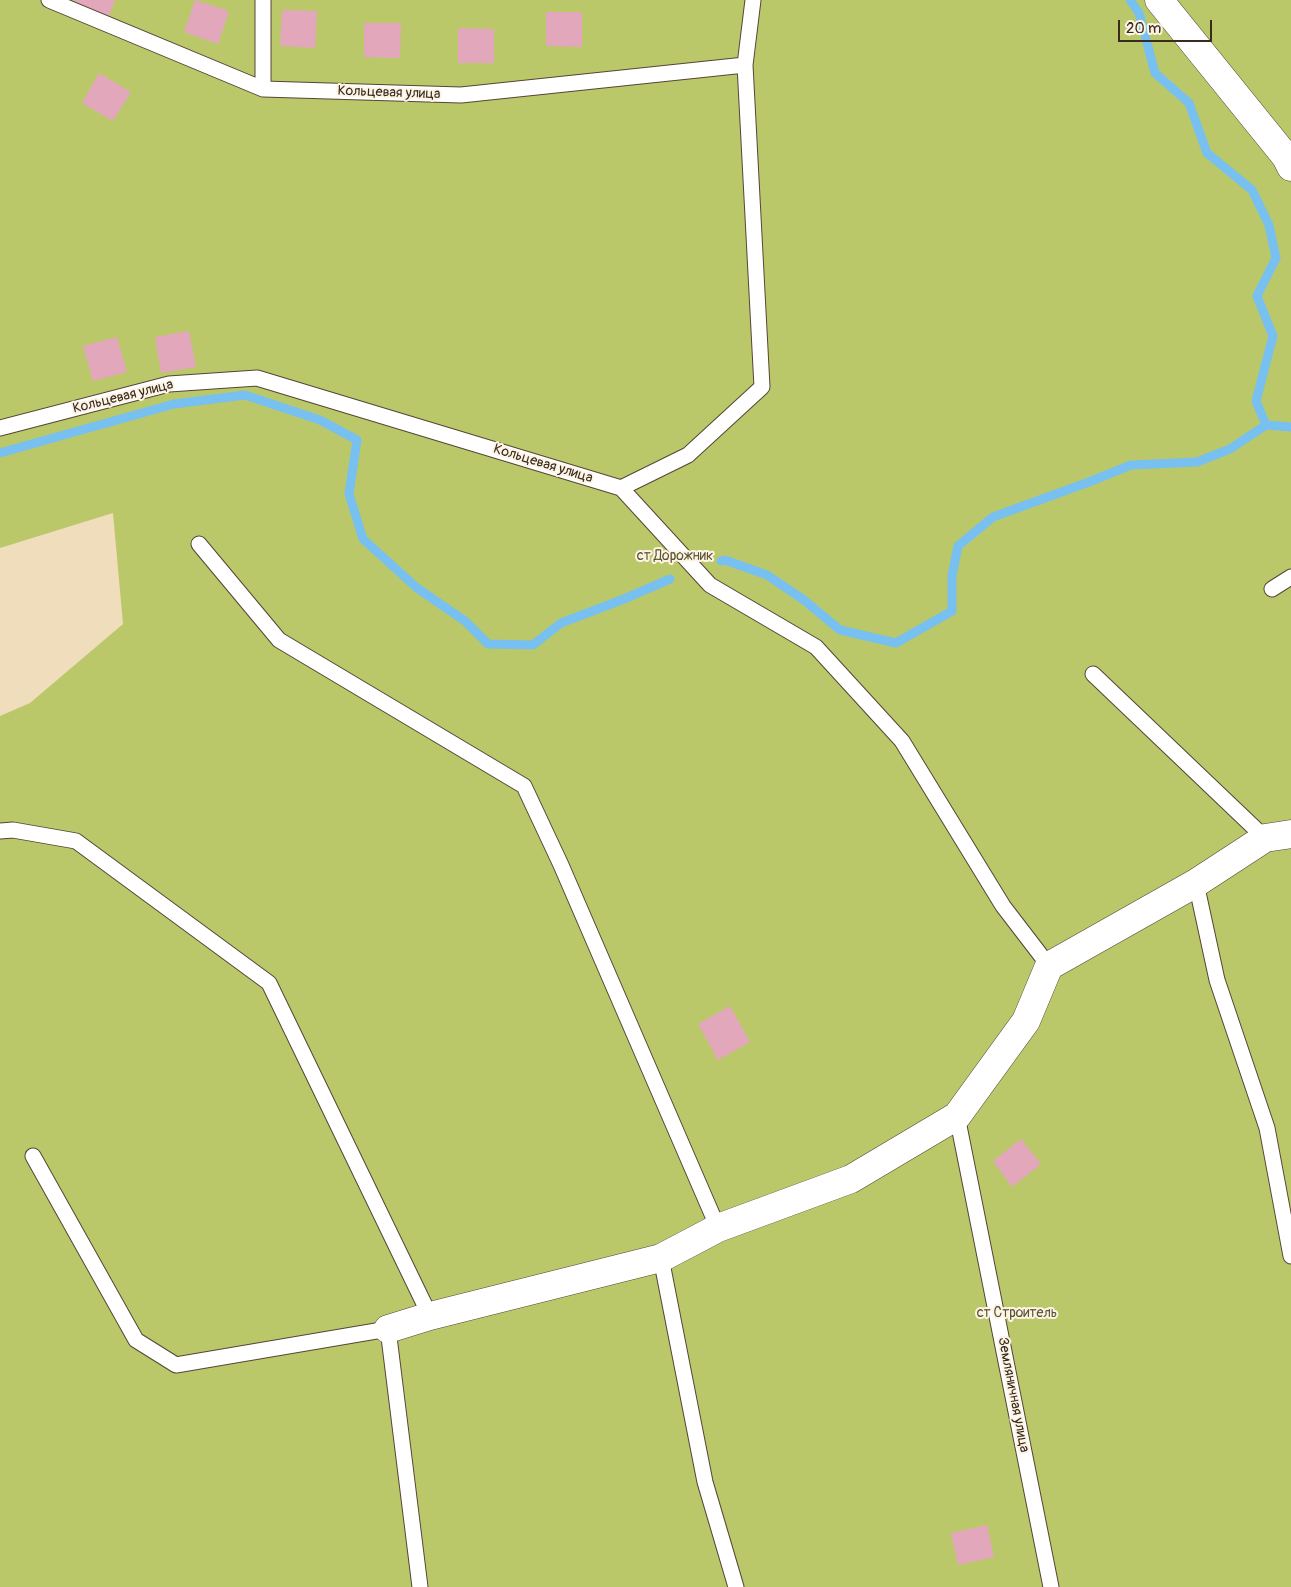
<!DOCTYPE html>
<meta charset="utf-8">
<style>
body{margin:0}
#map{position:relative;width:1291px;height:1587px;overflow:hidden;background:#efddbc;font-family:Pangolin,sans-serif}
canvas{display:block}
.scale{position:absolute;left:1118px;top:20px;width:94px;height:22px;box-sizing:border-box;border:2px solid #3b2a1e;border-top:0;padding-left:6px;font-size:15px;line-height:18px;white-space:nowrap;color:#3b2a1e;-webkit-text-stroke:4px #fcf5e5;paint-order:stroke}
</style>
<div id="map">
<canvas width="1291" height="1587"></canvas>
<div class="scale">20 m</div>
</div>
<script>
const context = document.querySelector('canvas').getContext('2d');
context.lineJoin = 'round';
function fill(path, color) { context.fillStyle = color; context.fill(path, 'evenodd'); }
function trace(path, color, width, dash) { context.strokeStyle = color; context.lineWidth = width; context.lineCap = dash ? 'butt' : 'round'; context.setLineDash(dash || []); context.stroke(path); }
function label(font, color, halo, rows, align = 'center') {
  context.font = font + ' Pangolin,sans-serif'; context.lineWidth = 4; context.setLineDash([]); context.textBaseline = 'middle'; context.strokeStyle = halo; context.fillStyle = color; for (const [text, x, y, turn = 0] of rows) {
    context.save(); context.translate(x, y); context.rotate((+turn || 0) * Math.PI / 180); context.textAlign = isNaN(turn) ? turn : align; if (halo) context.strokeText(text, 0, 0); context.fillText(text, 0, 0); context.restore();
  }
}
const green = new Path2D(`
 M0 0H1291V1587H0V716L30 703 123 624 113 513 0 548Z`);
const stream = new Path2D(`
 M1130 0 1139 13 1155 73 1189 103 1207 153 1252 190 1269 225 1276 258 1257 296 1273 336 1256 401 1266 425 1291 427
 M0 453 174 404 245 395 320 420 357 440 349 494 363 539 417 588 465 621 488 644 533 645 561 623 624 599 670 579
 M721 561 725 560 767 575 804 600 840 630 896 643 952 611V576L958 546 993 517 1089 482 1131 465 1197 462 1230 449 1266 425`);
const building = new Path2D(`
 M76 0H115L108 18 74 6Z
 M195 0 229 11 218 44 184 32Z
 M282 10 317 11 315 48 280 46Z
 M546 12H582V47L546 46Z
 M364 23H401L400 58 364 57Z
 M458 28 494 29V63H458Z
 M99 73 131 92 113 121 82 103Z
 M189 331 196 367 161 373 155 337Z
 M117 337 127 372 93 381 83 346Z
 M730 1006 750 1042 718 1060 698 1024Z
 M1021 1139 1041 1164 1012 1187 993 1161Z
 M987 1525 994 1557 958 1565 951 1533Z`);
const service = new Path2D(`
 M49 0 263 89 461 95 745 65
 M753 0 745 65 762 387 688 455 621 488 710 585 816 647 902 741 1003 906 1049 966
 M263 89V0
 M0 428 169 384 257 378 621 488
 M199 544 279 640 524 786 561 865 718 1228
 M1272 589 1291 577
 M1093 674 1265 838
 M0 831 13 830 76 841 269 983 430 1316
 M1196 883 1217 980 1267 1128 1291 1256
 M957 1116 1051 1587
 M33 1156 136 1340 176 1365 388 1329 420 1587
 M661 1258 705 1482 736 1587`);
const minor = new Path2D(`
 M1159 0 1286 157 1291 167
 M388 1329 430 1316 661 1258 718 1228 851 1179 957 1116 1026 1021 1049 966 1196 883 1265 838 1291 834`);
const streetNames = [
 ["Кольцевая улица",389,93,2],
 ["Кольцевая улица",123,397,-14],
 ["Кольцевая улица",543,464,17],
 ["Земляничная улица",1013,1395,79]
];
const parkNames = [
 ["ст Дорожник",675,556],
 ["ст Строитель",1017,1313]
];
fill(green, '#bac86a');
trace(stream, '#77c0f0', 9);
fill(building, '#e3a7bb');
trace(service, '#564536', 17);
trace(minor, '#564536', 29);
trace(service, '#fff', 15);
trace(minor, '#fff', 28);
label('14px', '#3b2a1e', '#fcf5e5', streetNames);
label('14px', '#5b5231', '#fcf5e5', parkNames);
</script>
